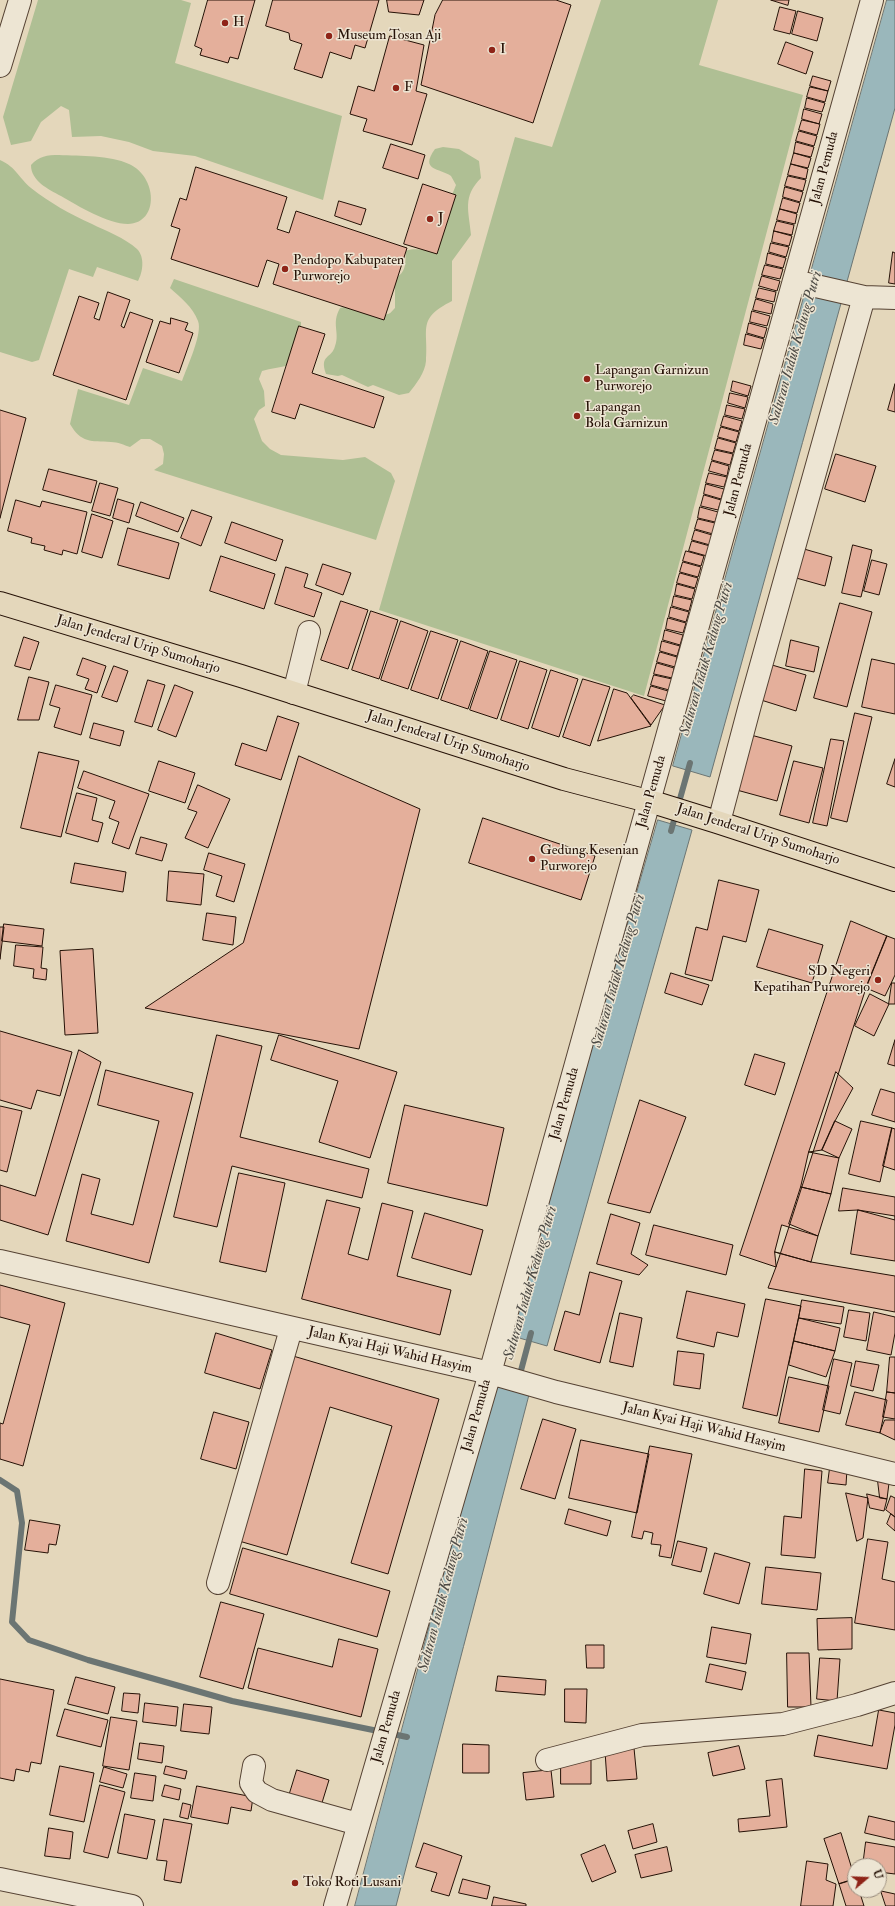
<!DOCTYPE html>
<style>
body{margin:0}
#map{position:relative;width:895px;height:1906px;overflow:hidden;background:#e4d7bb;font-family:"IM FELL Double Pica",serif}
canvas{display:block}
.north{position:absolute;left:847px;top:1858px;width:40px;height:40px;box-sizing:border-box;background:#ede5d3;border:1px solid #9d9081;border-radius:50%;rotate:71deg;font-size:11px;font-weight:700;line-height:16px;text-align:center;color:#251106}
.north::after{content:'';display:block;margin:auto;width:14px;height:18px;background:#8f2418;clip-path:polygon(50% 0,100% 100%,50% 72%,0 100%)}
</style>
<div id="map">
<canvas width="895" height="1906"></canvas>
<div class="north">U</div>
</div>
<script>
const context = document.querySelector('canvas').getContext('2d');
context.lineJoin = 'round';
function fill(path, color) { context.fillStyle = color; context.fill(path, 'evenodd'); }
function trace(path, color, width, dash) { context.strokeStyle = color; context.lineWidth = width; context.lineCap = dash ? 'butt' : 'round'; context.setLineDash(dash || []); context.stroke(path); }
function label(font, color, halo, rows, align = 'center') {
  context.font = font + ' "IM FELL Double Pica",serif'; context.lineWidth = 3; context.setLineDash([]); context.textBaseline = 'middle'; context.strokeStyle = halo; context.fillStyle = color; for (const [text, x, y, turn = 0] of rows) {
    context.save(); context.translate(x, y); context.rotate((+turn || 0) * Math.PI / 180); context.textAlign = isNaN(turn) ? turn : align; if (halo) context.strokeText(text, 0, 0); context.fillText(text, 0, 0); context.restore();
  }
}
const green = new Path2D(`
 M38 0H181L191 3 175 63 342 116 323 200 195 156 153 151 129 142 101 136 72 137 69 110 61 106 41 122 31 141 11 145 3 117Z
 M601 0H718L699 65 803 95 644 696 379 610 515 137 552 147Z
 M443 147 459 149 479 161 481 178C462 197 469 211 471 235L452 261V301C416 319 429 329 426 361 425 373 416 384 409 393L399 395 373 385 368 387 342 375 338 376 326 374C319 354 332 359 335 346 340 332 331 324 340 308 356 303 374 319 388 314 390 314 393 310 395 308V284L397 277C407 271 405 261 406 251 415 247 422 252 431 247L456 185 451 176C440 168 419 171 435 149Z
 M59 155C80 156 110 155 129 164 157 176 160 223 128 224 108 224 78 206 61 196 48 189 31 181 31 165 39 156 47 155 59 155Z
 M0 160C17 168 18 177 31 188 50 203 70 214 92 224 106 231 125 238 137 249 145 257 143 272 138 281L97 267 93 277 69 269 39 360 32 362 0 352Z
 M174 279 301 322V332L289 365C280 368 271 368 262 371L259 379 264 391 265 406 259 410 254 419 262 441 270 449 281 455 343 460 365 457 391 473 395 481 376 540 154 470 163 464 164 454 162 446 150 439H141L130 447C124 445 118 442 111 442 91 441 81 443 70 424L78 389 129 405 143 368 182 381C187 367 203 333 198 321 193 307 180 297 170 288Z`);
const water = new Path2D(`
 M887 0H895V108L710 777 673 766Z
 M658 820 692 830 547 1346 509 1335Z
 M496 1377 531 1387 396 1906H355Z`);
const stream = new Path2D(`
 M671 831 690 763
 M519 1378 531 1333
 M0 1480 17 1491 22 1523 12 1622 29 1640 88 1660 232 1701 407 1737`);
const building = new Path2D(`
 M208 0H255L238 59 230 57 228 63 200 55 202 49 195 46Z
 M273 0H379L365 48 355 45 351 59 330 52 322 78 294 69 302 44 290 40 289 33 266 26Z
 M387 0H424L419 15 389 12Z
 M443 0H556L571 5 533 123 421 85 435 15Z
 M771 0H789L788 5Z
 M780 7 796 11 790 34 774 30Z
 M798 11 823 18 817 41 792 34Z
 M390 36 424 45 416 91 427 94 412 145 363 131 367 119 350 114 358 86 374 91Z
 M786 42 813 52 806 74 778 64Z
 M813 76 831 81 828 91 810 86Z
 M810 87 828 91 825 102 807 97Z
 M807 98 825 103 822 112 805 108Z
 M804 109 822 114 819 124 802 119Z
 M802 120 820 124 817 135 799 130Z
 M799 131 817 136 814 146 796 141Z
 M796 142 814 147 811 157 794 153Z
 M391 144 425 155 418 179 383 168Z
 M794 153 811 158 808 168 791 164Z
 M791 164 808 169 806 179 788 175Z
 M196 167 287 197 277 229 289 233 296 211 407 248 384 320 273 284 279 264 267 260 258 287 171 259 180 229 171 226 180 198 186 200Z
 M788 176 806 180 803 191 785 186Z
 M423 184 456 195 437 254 404 244Z
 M785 187 803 192 800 202 783 197Z
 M783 198 800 203 797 213 780 209Z
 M339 201 366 209 361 225 335 216Z
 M780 209 797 214 795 224 777 220Z
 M777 221 794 225 792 235 774 231Z
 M774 231 792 236 789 246 772 242Z
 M771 243 789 247 786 257 769 252Z
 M893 252 895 253V284L889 283Z
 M768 253 786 258 783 268 766 264Z
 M765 265 783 269 780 279 762 275Z
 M762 276 780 281 777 291 759 286Z
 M759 288 776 292 774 302 756 298Z
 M108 292 130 300 121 326 124 328 130 312 153 320 126 400 53 375 79 296 99 303 94 318 99 320Z
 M756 299 773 304 771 314 753 310Z
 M752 311 770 316 767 326 750 322Z
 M171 318 188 323 185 330 193 333 179 373 146 362 160 321 170 324Z
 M749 323 767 328 764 338 747 333Z
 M299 326 325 334 312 373 384 397 374 428 300 404 295 419 272 412Z
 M746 334 764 339 761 349 744 345Z
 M733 381 751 386 748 396 731 391Z
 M895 384V412L888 410Z
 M730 393 748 397 745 408 728 403Z
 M727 405 745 409 742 419 725 415Z
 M0 410 26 418 0 518Z
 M724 416 742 421 739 431 721 426Z
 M721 427 739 432 736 442 718 437Z
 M718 438 736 443 733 453 715 449Z
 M715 450 733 454 730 465 712 460Z
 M836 454 876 466 865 502 825 489Z
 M712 461 729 466 727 476 709 471Z
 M49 469 97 481 91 503 43 490Z
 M709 473 727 477 724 487 706 483Z
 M100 483 118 488 110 516 92 511Z
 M706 484 724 489 721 499 704 494Z
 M704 495 721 500 718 510 701 506Z
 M118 499 134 504 129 523 113 518Z
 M16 500 40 507 42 501 87 512 77 554 63 550 62 555 44 550 45 546 31 543 32 538 8 531Z
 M141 502 184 518 178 532 136 516Z
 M700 507 718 512 715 522 698 518Z
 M192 510 212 517 201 546 181 538Z
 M92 514 113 521 102 558 82 552Z
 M698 519 715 523 713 534 695 529Z
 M232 522 283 540 276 561 225 543Z
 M128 528 179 543 169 579 118 565Z
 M695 530 712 535 710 545 692 540Z
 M692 541 710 546 707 556 689 551Z
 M853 545 872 550 861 597 842 593Z
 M797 547 832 557 825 586 789 576Z
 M686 551 704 556 701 566 683 561Z
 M221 556 275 574 264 609 210 591Z
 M872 560 887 564 879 595 864 591Z
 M683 562 701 567 698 577 680 572Z
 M323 564 351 573 343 595 316 585Z
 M286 567 308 574 304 587 322 593 314 617 275 604Z
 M680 573 698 578 695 588 677 583Z
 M677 584 695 589 692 599 675 595Z
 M674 596 692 600 689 611 672 606Z
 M341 601 368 610 348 669 321 660Z
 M840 603 872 612 847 707 814 698Z
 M671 607 689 612 686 622 669 617Z
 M371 611 398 620 379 679 352 670Z
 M668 618 686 623 683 633 666 629Z
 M401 621 428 631 408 689 381 680Z
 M665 630 683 635 680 645 663 640Z
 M431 631 458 640 438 699 411 690Z
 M24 637 39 642 30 670 15 666Z
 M791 640 819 647 814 672 786 666Z
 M461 641 488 651 468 709 441 700Z
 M662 641 680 646 677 656 660 651Z
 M490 651 517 660 497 719 470 710Z
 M660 652 677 657 675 667 657 662Z
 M83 658 106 666 97 693 85 689 89 679 77 675Z
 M872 659 895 664V714L862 707Z
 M520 661 547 670 528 729 501 720Z
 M657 663 674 668 672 678 654 674Z
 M772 665 806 675 796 711 761 700Z
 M114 666 128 671 117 702 102 697Z
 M551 670 578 679 559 737 532 728Z
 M654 675 672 679 669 690 651 685Z
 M29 677 49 682 39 720H18Z
 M583 679 610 687 590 746 563 737Z
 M148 680 165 685 152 727 135 722Z
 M56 685 92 695 81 735 54 727 60 708 50 705Z
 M175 685 193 692 176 737 158 730Z
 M651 686 668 691 666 701 648 696Z
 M614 689 627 693 651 726 598 741Z
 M634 695 665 705 651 725 631 698Z
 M855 713 872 717 847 822 831 818Z
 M278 716 299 723 281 780 235 765 242 743 266 751Z
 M94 723 124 731 120 746 90 738Z
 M747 734 792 746 777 801 733 789Z
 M831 739 844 741 827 826 813 823Z
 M39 752 79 761 61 837 21 828Z
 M299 756 420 809 359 1049 145 1008 243 943Z
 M895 759V787L887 784Z
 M159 761 195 773 185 803 149 791Z
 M794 761 823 768 809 823 780 815Z
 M84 771 149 794 129 849 112 843 119 822 109 818 115 801 78 788Z
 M198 785 230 799 208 848 185 838 197 812 188 809Z
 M77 793 97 798 92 820 103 823 98 842 66 833Z
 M483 818 595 856 581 900 469 863Z
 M141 837 167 844 162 861 136 854Z
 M209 853 245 864 234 902 216 896 222 876 204 870Z
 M75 863 126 872 123 892 71 883Z
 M169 871 204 874 201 905 167 901Z
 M719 880 759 890 746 942 723 936 712 981 685 974 696 927 707 930Z
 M207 913 236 917 233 945 203 940Z
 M851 921 887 936 866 988 776 1267 740 1255Z
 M4 924 44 929 42 946 2 941Z
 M0 927H4L0 959Z
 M769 929 823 945 812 983 757 967Z
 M887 936 895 939V975L885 996 866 988Z
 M16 945 43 947 41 968 47 969 46 980 33 978 34 969 14 966Z
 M93 949 98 1033 65 1035 60 951Z
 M671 973 709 985 702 1005 665 993Z
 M892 983H895V1004H889Z
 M870 994 889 1004 874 1036 855 1026Z
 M0 1031 72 1052 60 1096 37 1090 31 1109 0 1100Z
 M217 1035 262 1046 240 1137 369 1169 362 1198 232 1166 217 1227 174 1217Z
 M279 1035 397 1072 370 1158 319 1142 338 1081 271 1060Z
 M895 1040V1066L888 1064Z
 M79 1050 101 1062 48 1235 0 1220V1185L35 1196Z
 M755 1054 785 1063 775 1095 745 1085Z
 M106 1070 193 1093 149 1263 66 1241 82 1174 100 1179 91 1214 133 1225 159 1121 98 1105Z
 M836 1072 853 1088 835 1121 822 1150 809 1152Z
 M881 1089 895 1093V1122L872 1115Z
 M640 1100 686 1117 650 1213 608 1203Z
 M405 1105 504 1128 487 1206 388 1183Z
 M0 1106 22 1111 7 1172 0 1170Z
 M835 1121 852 1129 839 1158 822 1150Z
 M861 1121 892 1128 880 1182 849 1174Z
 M892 1128 895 1129V1170L883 1166Z
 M809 1152 839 1158 831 1194 801 1187Z
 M239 1173 285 1183 266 1272 220 1262Z
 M801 1187 831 1194 818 1236 789 1224Z
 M843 1188 895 1197V1220L858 1210 839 1211Z
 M327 1200 360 1208 348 1254 368 1260 382 1203 413 1211 397 1276 451 1290 440 1335 302 1299Z
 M858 1210 895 1216V1261L851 1254Z
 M425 1213 483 1230 471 1275 412 1258Z
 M611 1214 640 1223 631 1254 648 1265 639 1275 597 1264Z
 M654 1225 733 1245 726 1275 646 1255Z
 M782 1225 818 1236 811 1262 775 1252Z
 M775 1252 811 1262 895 1276V1312L768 1288 776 1267Z
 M590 1272 622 1281 600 1363 554 1350 565 1311 579 1315Z
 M0 1285 65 1303 23 1466 0 1459V1423L3 1424 30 1325 0 1317Z
 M687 1291 745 1304 738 1337 717 1332 714 1347 677 1338Z
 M766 1299 801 1306 777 1416 743 1408Z
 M802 1300 844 1307 841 1324 799 1318Z
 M849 1310 870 1313 866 1341 844 1337Z
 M874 1312 895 1317V1333L891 1355 867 1350Z
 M620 1313 642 1318 633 1367 610 1362Z
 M799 1318 840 1328 835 1351 794 1341Z
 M216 1333 272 1350 260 1389 205 1373Z
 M794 1341 835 1351 826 1377 789 1365Z
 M678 1351 704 1354 700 1389 674 1385Z
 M293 1356 439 1399 388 1574 351 1563 392 1426 330 1407 287 1555 239 1541Z
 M890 1357H895V1393L887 1392Z
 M834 1359 852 1363 840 1414 823 1410Z
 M856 1361 879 1365 873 1391 851 1386Z
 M789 1377 829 1386 819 1432 779 1423Z
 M855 1392 887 1400 880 1433 846 1425Z
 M887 1392 895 1393V1419L883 1417Z
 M214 1412 249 1422 236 1469 201 1459Z
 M543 1419 576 1429 555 1499 521 1489Z
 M885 1420H895V1440L880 1433Z
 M581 1440 649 1454 637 1513 569 1498Z
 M650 1446 692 1454 671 1558 659 1556 661 1545 651 1544 653 1533 644 1531 642 1539 632 1537Z
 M830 1468 847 1469 846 1485 828 1483Z
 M805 1469 822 1471 815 1558 781 1555 784 1516 801 1518Z
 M877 1473 890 1475 887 1499 880 1498Z
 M846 1493 868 1498 863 1538 857 1541Z
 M867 1494 887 1499 884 1511 870 1508Z
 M891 1496 895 1498V1517L886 1510Z
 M569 1509 611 1521 607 1536 565 1524Z
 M891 1514 895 1517V1531L887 1524Z
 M30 1520 60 1525 56 1545 49 1544 48 1553 25 1550Z
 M868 1539 888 1542 882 1579 895 1582V1630L855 1623Z
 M678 1541 707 1548 701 1572 672 1565Z
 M243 1548 390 1591 377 1637 230 1594Z
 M715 1553 750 1563 739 1604 704 1594Z
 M766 1567 821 1573 817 1610 762 1604Z
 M221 1602 264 1614 243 1689 200 1677Z
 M852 1618V1649L818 1650 817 1619Z
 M712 1627 751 1634 746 1664 707 1657Z
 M339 1639 378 1649 361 1717 248 1688 258 1648 332 1667Z
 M586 1645H604V1668H587Z
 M787 1653H809L811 1707H788Z
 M820 1658 840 1659 837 1701 817 1699Z
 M710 1664 746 1672 742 1690 706 1682Z
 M498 1676 546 1680 545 1695 496 1691Z
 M76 1677 115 1687 108 1714 68 1704Z
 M0 1679 54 1690 41 1764 31 1762 29 1772 16 1769 14 1781 0 1778Z
 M565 1689H587L586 1723 565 1722Z
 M124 1693 140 1694 138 1713 122 1711Z
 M145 1703 178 1707 176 1726 143 1722Z
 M184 1704 212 1707 209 1734 181 1731Z
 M65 1709 108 1720 101 1747 57 1736Z
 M879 1710 895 1713V1725L887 1769 814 1756 818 1735 872 1746Z
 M111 1717 137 1721 129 1770 103 1766Z
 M140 1743 164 1746 162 1763 138 1759Z
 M463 1744 489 1745V1773H463Z
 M739 1746 745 1769 713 1776 708 1753Z
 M634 1748 637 1779 607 1781 605 1751Z
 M561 1760H591V1784H561Z
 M60 1766 94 1773 84 1822 50 1815Z
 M166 1766 187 1771 185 1779 164 1774Z
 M104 1767 127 1774 123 1788 100 1782Z
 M297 1770 329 1780 321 1806 289 1796Z
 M551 1770 554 1797 526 1800 523 1773Z
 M135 1773 156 1776 153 1801 131 1798Z
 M782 1779 787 1827 739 1832 738 1819 770 1816 766 1781Z
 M100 1785 125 1792 108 1858 84 1852Z
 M165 1785 181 1789 179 1800 162 1796Z
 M197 1786 253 1797 251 1811 231 1807 228 1824 191 1817Z
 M183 1803 191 1805 188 1819 180 1817Z
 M125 1814 155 1820 147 1859 118 1853Z
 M869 1816 895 1822V1840L865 1833Z
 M164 1819 192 1824 181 1883 164 1880 167 1861 157 1860Z
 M653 1824 657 1842 633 1849 628 1831Z
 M49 1828 73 1832 70 1859 45 1856Z
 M841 1833 855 1879 839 1884 824 1839Z
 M866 1842 895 1847V1874L879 1872V1866H863Z
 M424 1843 462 1856 449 1896 431 1891 437 1873 416 1867Z
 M605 1845 616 1872 592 1882 581 1855Z
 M667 1847 672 1871 641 1878 635 1855Z
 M807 1861 828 1864 826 1880 836 1884 833 1906H801Z
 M463 1879 490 1886 487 1899 459 1893Z
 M855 1879V1890H859L864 1906H846L839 1884Z
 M881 1891 895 1894V1906H886Z
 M494 1897 526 1904V1906H492Z`);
const minor = new Path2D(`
 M0 66 20 0
 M794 281 864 297
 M294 693 309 632
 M719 822 750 705 864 297 895 298
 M0 1261 490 1373 556 1392 895 1474
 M218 1583 291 1329
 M547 1760 642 1735 783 1724 857 1705 895 1693
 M254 1766 251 1783 257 1792 272 1800 358 1824
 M0 1879 132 1906
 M335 1906 490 1373 872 0`);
const major = new Path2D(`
 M0 603 241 676 564 779 659 804 717 822 895 880`);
const markers = [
 [225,23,4,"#8f2418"],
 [329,36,4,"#8f2418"],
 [492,50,4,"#8f2418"],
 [396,88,4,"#8f2418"],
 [430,219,4,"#8f2418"],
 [285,269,4,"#8f2418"],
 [587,379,4,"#8f2418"],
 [577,416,4,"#8f2418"],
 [532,859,4,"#8f2418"],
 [878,980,4,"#8f2418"],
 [295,1883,4,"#8f2418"]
];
const poiNames = [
 ["H",233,23],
 ["Museum Tosan Aji",337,36],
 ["I",500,50],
 ["F",404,88],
 ["J",438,219],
 ["Pendopo Kabupaten",293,261],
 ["Purworejo",293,277],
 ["Lapangan Garnizun",595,371],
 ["Purworejo",595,387],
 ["Lapangan",585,408],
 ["Bola Garnizun",585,424],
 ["Gedung Kesenian",540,851],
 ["Purworejo",540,867],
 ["SD Negeri",870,972,"right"],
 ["Kepatihan Purworejo",870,988,"right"],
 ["Toko Roti Lusani",303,1883]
];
const streetNames = [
 ["Jalan Pemuda",825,168,-75],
 ["Jalan Pemuda",739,480,-75],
 ["Jalan Jenderal Urip Sumoharjo",138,645,17],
 ["Jalan Jenderal Urip Sumoharjo",448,742,18],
 ["Jalan Pemuda",652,792,-74],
 ["Jalan Jenderal Urip Sumoharjo",758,835,18],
 ["Jalan Pemuda",565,1104,-74],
 ["Jalan Kyai Haji Wahid Hasyim",390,1351,13],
 ["Jalan Pemuda",477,1416,-74],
 ["Jalan Kyai Haji Wahid Hasyim",704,1428,14],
 ["Jalan Pemuda",387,1727,-74]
];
const waterNames = [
 ["Saluran Induk Kedung Putri",796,348,-74],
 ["Saluran Induk Kedung Putri",707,659,-74],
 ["Saluran Induk Kedung Putri",619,971,-74],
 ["Saluran Induk Kedung Putri",531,1283,-74],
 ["Saluran Induk Kedung Putri",444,1595,-75]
];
fill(green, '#afbf94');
fill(water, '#9ab7bb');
trace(water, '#6b7573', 1);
trace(stream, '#6b7573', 6);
fill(building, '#e4af9b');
trace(building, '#251106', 1);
trace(minor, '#554233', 24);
trace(major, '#251106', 24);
trace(minor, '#ede5d3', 22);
trace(major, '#e4d7bb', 22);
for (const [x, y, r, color] of markers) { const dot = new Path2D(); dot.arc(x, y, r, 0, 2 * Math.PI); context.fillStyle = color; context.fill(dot); trace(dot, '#ede5d3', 1.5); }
label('14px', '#251106', '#ede5d3', poiNames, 'left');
label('14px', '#251106', '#ede5d3', streetNames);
label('italic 15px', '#4e4b45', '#ede5d3', waterNames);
</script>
